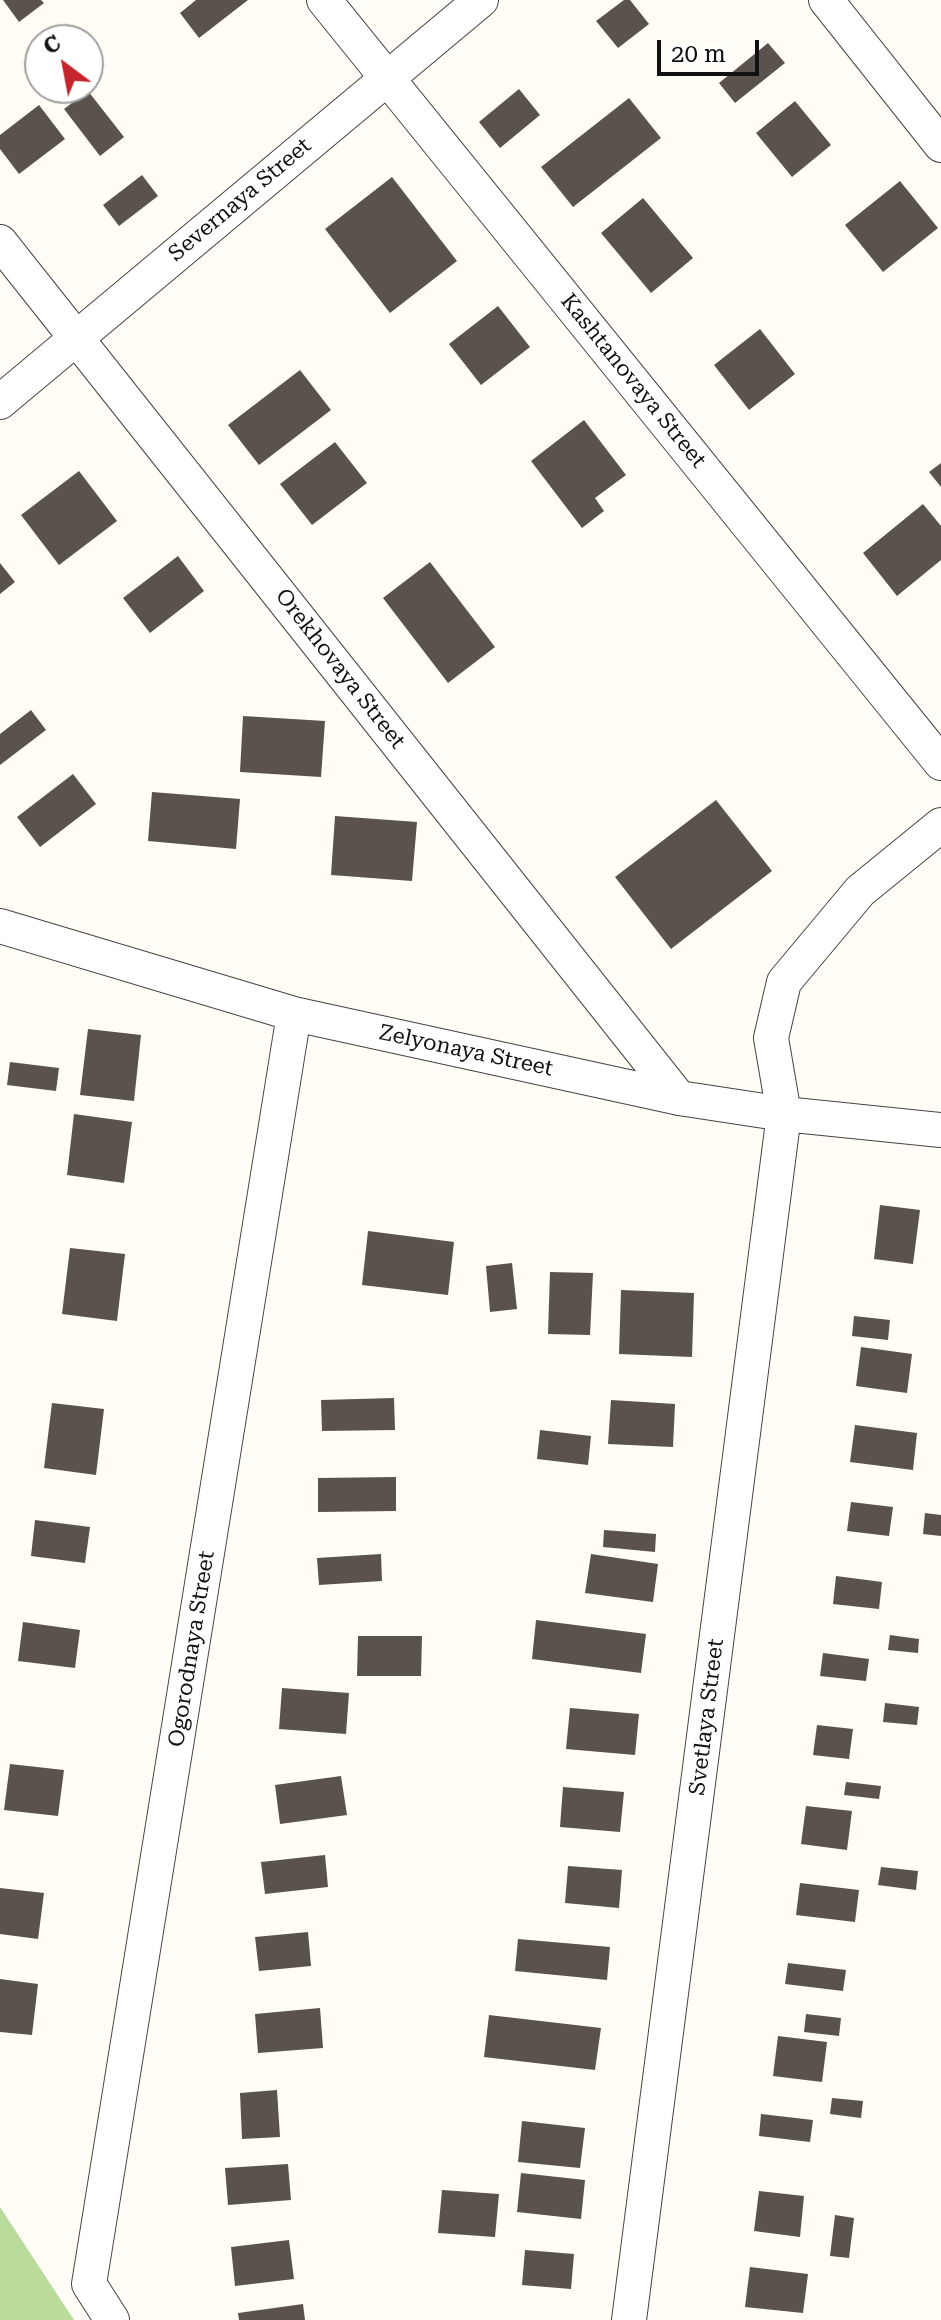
<!DOCTYPE html>
<meta charset="utf-8">
<style>
body{margin:0}
#map{position:relative;width:941px;height:2320px;overflow:hidden;background:#fffdf5;font-family:"Roboto Serif",serif}
canvas{display:block}
.north{position:absolute;left:24px;top:24px;width:80px;height:80px;box-sizing:border-box;background:#fff;border:2px solid #a0a0a0;border-radius:50%;rotate:328deg;font-size:22px;font-weight:700;line-height:32px;text-align:center;color:#111}
.north::after{content:'';display:block;margin:auto;width:28px;height:36px;background:#c4262e;clip-path:polygon(50% 0,100% 100%,50% 72%,0 100%)}
.scale{position:absolute;left:657px;top:40px;width:102px;height:36px;box-sizing:border-box;border:4px solid #111;border-top:0;padding-left:10px;font-size:24px;line-height:28px;white-space:nowrap;color:#111;-webkit-text-stroke:6px #fff;paint-order:stroke}
</style>
<div id="map">
<canvas width="941" height="2320"></canvas>
<div class="north">С</div>
<div class="scale">20 m</div>
</div>
<script>
const context = document.querySelector('canvas').getContext('2d');
context.lineJoin = 'round';
function fill(path, color) { context.fillStyle = color; context.fill(path, 'evenodd'); }
function trace(path, color, width, dash) { context.strokeStyle = color; context.lineWidth = width; context.lineCap = dash ? 'butt' : 'round'; context.setLineDash(dash || []); context.stroke(path); }
function label(font, color, halo, rows, align = 'center') {
  context.font = font + ' "Roboto Serif",serif'; context.lineWidth = 8; context.setLineDash([]); context.textBaseline = 'middle'; context.strokeStyle = halo; context.fillStyle = color; for (const [text, x, y, turn = 0] of rows) {
    context.save(); context.translate(x, y); context.rotate((+turn || 0) * Math.PI / 180); context.textAlign = isNaN(turn) ? turn : align; if (halo) context.strokeText(text, 0, 0); context.fillText(text, 0, 0); context.restore();
  }
}
const forest = new Path2D(`
 M0 2207 74 2320H0Z`);
const building = new Path2D(`
 M3 0H41L44 3 19 22Z
 M196 0H248L199 38 180 13Z
 M624 0H630L649 24 618 48 596 21Z
 M768 43 785 63 735 103 719 83Z
 M519 89 540 115 500 148 479 122Z
 M88 91 124 137 100 156 64 109Z
 M629 98 661 138 573 207 541 167Z
 M795 101 831 145 792 177 756 133Z
 M39 105 65 139 19 174 0 149V135Z
 M142 175 158 196 119 226 103 205Z
 M392 177 457 261 390 313 325 229Z
 M900 181 938 228 883 272 845 225Z
 M643 198 693 258 651 293 601 233Z
 M498 306 530 347 481 385 449 344Z
 M760 329 795 374 749 410 714 365Z
 M300 370 331 410 259 465 228 425Z
 M584 420 626 475 595 498 604 511 582 528 531 461Z
 M335 442 367 483 312 525 280 484Z
 M941 463V487L929 472Z
 M79 471 117 521 59 565 21 515Z
 M923 504 941 526V560L897 596 863 553Z
 M178 556 204 591 150 633 123 598Z
 M430 562 495 647 448 683 383 598Z
 M0 563 15 582 0 594Z
 M31 710 46 730 0 765V734Z
 M243 716 325 721 321 777 240 772Z
 M73 774 96 804 40 847 17 817Z
 M152 792 240 799 236 849 148 841Z
 M716 800 772 871 671 949 615 877Z
 M335 816 417 822 412 881 331 875Z
 M88 1029 141 1035 134 1101 80 1095Z
 M10 1062 59 1068 56 1091 7 1085Z
 M74 1114 132 1122 124 1183 67 1175Z
 M880 1205 920 1210 913 1264 874 1259Z
 M368 1231 454 1242 448 1295 362 1285Z
 M70 1248 125 1254 117 1321 62 1314Z
 M512 1263 517 1309 490 1312 486 1266Z
 M550 1272 593 1273 590 1335 548 1334Z
 M621 1290 694 1293 692 1357 619 1354Z
 M854 1316 890 1320 888 1340 852 1336Z
 M861 1347 912 1354 907 1393 856 1386Z
 M394 1398 395 1430 322 1431 321 1400Z
 M611 1400 675 1404 673 1447 608 1444Z
 M52 1403 104 1409 96 1475 44 1468Z
 M855 1425 917 1433 913 1470 850 1462Z
 M540 1430 591 1436 588 1465 537 1459Z
 M396 1477V1511L318 1512V1478Z
 M851 1502 893 1507 889 1536 847 1531Z
 M925 1513 941 1515V1536L923 1534Z
 M35 1520 90 1527 85 1563 31 1556Z
 M604 1530 656 1534 655 1552 603 1547Z
 M381 1554 382 1581 319 1585 317 1558Z
 M591 1554 658 1564 653 1602 585 1593Z
 M836 1576 882 1582 879 1609 833 1604Z
 M536 1620 646 1634 641 1673 532 1659Z
 M23 1622 80 1630 75 1668 18 1661Z
 M890 1635 919 1639 918 1653 888 1650Z
 M358 1636H422L421 1676H357Z
 M823 1653 869 1659 866 1681 820 1676Z
 M282 1688 349 1693 346 1734 279 1729Z
 M885 1703 919 1707 917 1725 883 1722Z
 M570 1708 639 1714 635 1755 566 1749Z
 M817 1725 853 1729 849 1759 813 1755Z
 M10 1764 64 1770 58 1816 4 1810Z
 M341 1776 347 1815 280 1824 275 1785Z
 M846 1782 881 1786 879 1799 844 1795Z
 M563 1787 624 1792 620 1832 560 1827Z
 M806 1806 852 1811 847 1850 801 1844Z
 M325 1855 328 1887 265 1894 261 1862Z
 M568 1866 622 1870 619 1908 565 1903Z
 M881 1867 918 1871 916 1890 878 1885Z
 M800 1883 859 1890 855 1922 796 1915Z
 M0 1888 44 1893 38 1939 0 1934Z
 M308 1932 311 1966 259 1971 255 1937Z
 M518 1939 610 1947 607 1980 515 1971Z
 M788 1963 846 1970 843 1991 785 1984Z
 M0 1979 38 1984 32 2035 0 2032Z
 M320 2008 323 2048 258 2053 255 2014Z
 M806 2014 841 2018 839 2036 804 2032Z
 M489 2015 601 2028 595 2070 484 2057Z
 M778 2036 827 2042 822 2082 773 2076Z
 M277 2090 280 2137 242 2139 240 2093Z
 M832 2098 863 2101 861 2118 830 2114Z
 M761 2114 813 2120 810 2142 759 2136Z
 M522 2121 585 2128 580 2168 518 2162Z
 M288 2164 291 2200 228 2205 225 2168Z
 M521 2173 585 2180 581 2219 517 2212Z
 M442 2190 499 2194 495 2237 438 2233Z
 M759 2191 804 2196 800 2237 754 2231Z
 M835 2215 854 2218 849 2258 830 2256Z
 M289 2240 294 2279 235 2286 231 2247Z
 M525 2250 574 2254 571 2289 522 2285Z
 M750 2267 808 2274 803 2313 745 2307Z
 M303 2304 305 2320H239L238 2313Z`);
const minor = new Path2D(`
 M324 0 941 763
 M826 0 941 145
 M0 242 679 1098
 M0 402 481 0
 M0 926 294 1014 679 1098 784 1114 941 1130
 M112 2320 89 2284 294 1014
 M629 2320 784 1114 771 1038 784 982 860 891 941 825`);
const streetNames = [
 ["Severnaya Street",240,200,-40],
 ["Kashtanovaya Street",633,381,51],
 ["Orekhovaya Street",340,669,52],
 ["Zelyonaya Street",466,1051,12],
 ["Ogorodnaya Street",192,1649,-81],
 ["Svetlaya Street",707,1717,-83]
];
fill(forest, '#b9dc9c');
fill(building, '#5a524d');
trace(minor, '#444', 36);
trace(minor, '#fff', 34);
label('22px', '#111', '#fff', streetNames);
</script>
